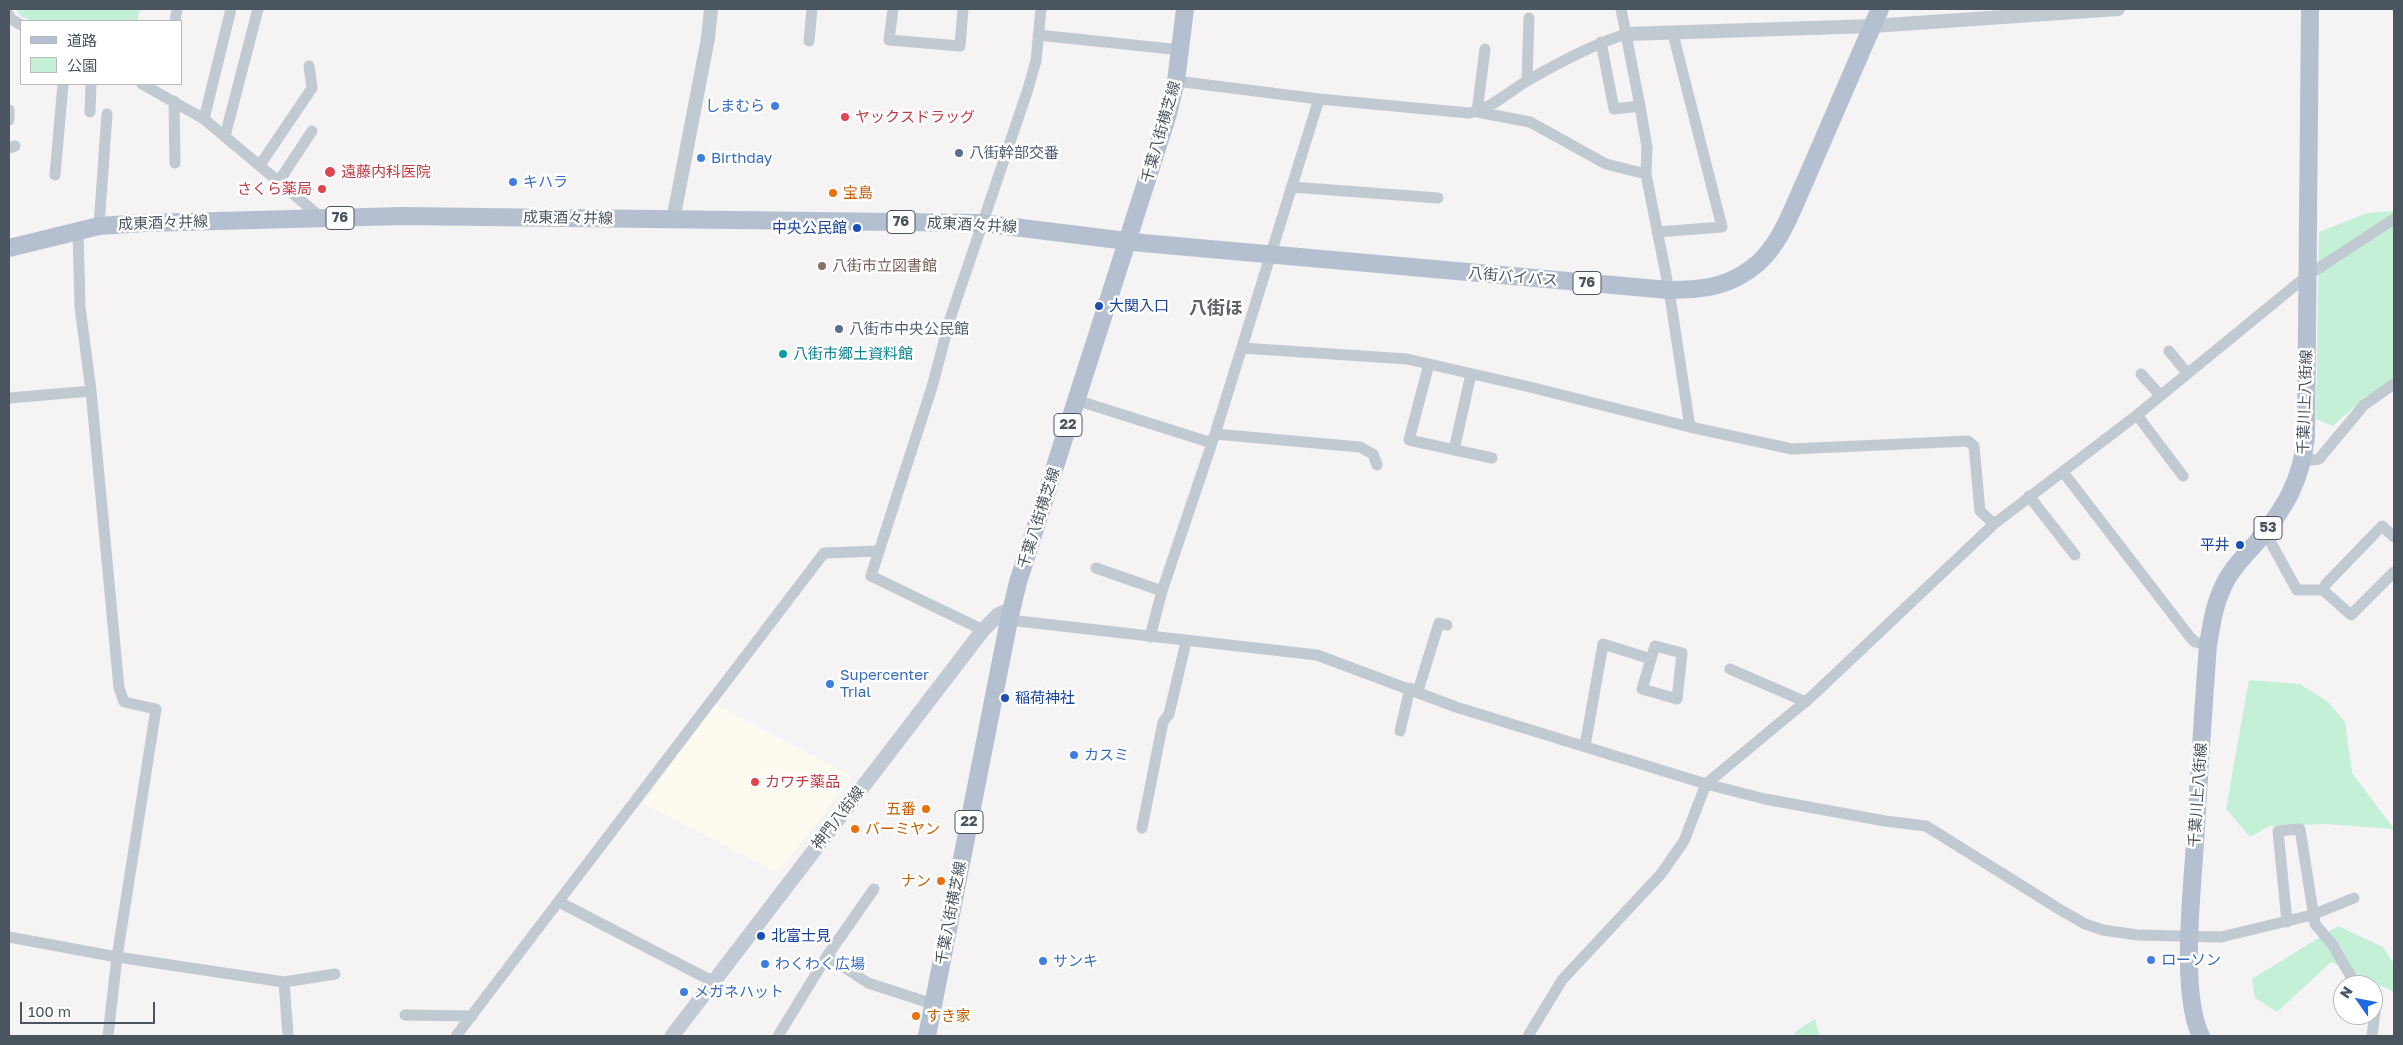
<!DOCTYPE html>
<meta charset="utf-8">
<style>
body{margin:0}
#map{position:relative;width:2403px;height:1045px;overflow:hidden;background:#f5f3f3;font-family:"Golos Text","Noto Sans JP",sans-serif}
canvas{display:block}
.frame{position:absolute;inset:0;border:10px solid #4b5560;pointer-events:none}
.legend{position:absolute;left:20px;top:20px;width:162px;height:65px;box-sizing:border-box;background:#fff;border:1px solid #b7bbbf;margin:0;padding:6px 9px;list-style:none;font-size:15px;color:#4b5560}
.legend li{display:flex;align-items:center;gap:10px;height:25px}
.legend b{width:25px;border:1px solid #b7bbbf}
.north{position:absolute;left:2333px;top:975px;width:50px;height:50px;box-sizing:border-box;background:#fff;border:1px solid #b7bbbf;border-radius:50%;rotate:303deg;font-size:14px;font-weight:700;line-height:20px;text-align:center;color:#4b5560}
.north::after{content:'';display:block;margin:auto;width:18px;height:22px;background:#2069e2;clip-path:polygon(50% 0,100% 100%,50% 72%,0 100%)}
.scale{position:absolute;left:20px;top:1002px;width:135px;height:22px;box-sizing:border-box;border:2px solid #4b5560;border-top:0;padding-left:6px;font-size:15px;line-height:18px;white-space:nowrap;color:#4b5560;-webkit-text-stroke:4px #fff;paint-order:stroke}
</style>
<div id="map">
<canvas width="2403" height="1045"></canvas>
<div class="frame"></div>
<ul class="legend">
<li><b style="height:6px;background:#b4c0d0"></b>道路</li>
<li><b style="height:14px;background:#c4f0d8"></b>公園</li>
</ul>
<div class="north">N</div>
<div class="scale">100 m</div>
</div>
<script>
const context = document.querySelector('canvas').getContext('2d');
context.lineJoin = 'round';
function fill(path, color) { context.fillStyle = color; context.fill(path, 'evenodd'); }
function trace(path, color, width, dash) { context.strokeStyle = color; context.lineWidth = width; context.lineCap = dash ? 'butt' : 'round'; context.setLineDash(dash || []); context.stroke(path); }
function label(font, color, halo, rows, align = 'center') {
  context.font = font + ' "Golos Text","Noto Sans JP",sans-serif'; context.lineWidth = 5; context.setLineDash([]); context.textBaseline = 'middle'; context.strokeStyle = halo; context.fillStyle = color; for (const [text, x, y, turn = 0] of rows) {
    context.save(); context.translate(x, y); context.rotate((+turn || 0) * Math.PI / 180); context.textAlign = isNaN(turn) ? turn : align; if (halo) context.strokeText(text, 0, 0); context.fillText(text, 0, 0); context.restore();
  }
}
const commercial = new Path2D(`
 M715 704 852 776 778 873 643 803Z`);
const green = new Path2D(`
 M16 9H140L137 21H33L20 16Z
 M2394 211V383L2366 396 2333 426 2316 419 2319 232 2367 213Z
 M2249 680 2300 684 2328 702 2345 722 2352 773 2394 829 2324 824 2269 826 2250 837 2226 809Z
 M2338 926 2383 947 2394 964V1006V992L2331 962 2277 1012 2255 998 2252 979Z
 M1815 1019 1820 1036H1794L1796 1031Z`);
const minor = new Path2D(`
 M893 9 889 40 960 46 963 9
 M1621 9 1640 106 1647 147 1646 174 1669 290 1690 427
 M9 15 11 19 21 25
 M175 21 177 9
 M1038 35 1181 50
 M809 41 812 9
 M1601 42 1614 109 1640 106
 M1485 49 1477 112 1530 122 1606 164 1646 174
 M1176 81 1319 99 1469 113C1491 109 1508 92 1527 81 1558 63 1591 45 1626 34
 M1527 81 1529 18
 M142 84 204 119 323 219
 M174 101 175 163
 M9 110V120
 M90 112 91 84
 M204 119 231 9
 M225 136 258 9
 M9 148 15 146
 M260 165 312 88 309 66
 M55 175 63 84
 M279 181 312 131
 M1292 187 1438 198
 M99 226 107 114
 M78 230 80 307 91 391 119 688 124 702 156 709 117 957 108 1036
 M1657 232 1722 227 1673 34
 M1242 348 1407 359 1530 387 1690 427 1792 449 1968 441 1974 446 1980 511 1994 524
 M2169 351 2187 373
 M1429 364 1409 440 1492 458
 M2141 374 2160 395
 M9 398 91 391
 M1076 400 1212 443
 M2137 415 2183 476
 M1215 434 1360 447 1373 454 1377 465
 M1454 450 1471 374
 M2303 461 2319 459 2364 405 2394 384
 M2063 472 2190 637 2195 642 2208 645
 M2029 496 2075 555
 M2265 532 2297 590H2323L2351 615 2394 572
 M1096 568 1162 591
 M2323 590 2326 584 2382 526 2394 537
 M1009 620 1317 655 1456 707 1706 784 1765 799 1885 821 1926 826 2059 909 2085 924 2103 930 2137 935 2221 937 2312 915 2354 898
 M983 630 871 576 932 387 950 319 1027 92 1036 61 1041 9
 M1150 637 1162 591 1215 434 1319 99
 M1730 669 1806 702
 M1418 691 1439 623 1447 625
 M1400 731 1410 688
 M1585 746 1603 644 1651 659 1642 689 1677 699 1682 653 1655 646 1651 659
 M1142 828 1163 722 1169 714 1186 642
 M559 902 712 981
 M2287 922 2278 831 2300 829 2315 924 2332 944 2356 985
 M9 937 117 957 284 982 288 1036
 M827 956 868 983 933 1004
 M284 982 335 974
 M405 1015 472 1016
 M456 1036 824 553 878 551
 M778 1036 827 956 874 889
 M1528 1036 1562 980 1661 874 1684 841 1706 784 1811 697 1994 524 2137 415 2308 275 2394 219
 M2372 1036 2376 1004 2373 1002`);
const tertiary = new Path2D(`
 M1626 34 1873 26 2118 9
 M673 220 708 38 711 9`);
const secondary = new Path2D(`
 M672 1036 983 630 998 615 1012 609`);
const primary = new Path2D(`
 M9 248 99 226 145 223 402 216 981 223 1143 243 1669 290C1703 290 1730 287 1757 264 1782 242 1793 207 1806 179 1831 122 1855 65 1880 9
 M927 1036 1009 620 1018 582 1168 114 1176 81 1185 9
 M2201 1036C2180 994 2192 892 2195 843 2199 777 2203 711 2208 645 2212 621 2215 600 2227 579 2234 566 2246 554 2256 543 2285 508 2301 482 2306 437L2310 9`);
const markers = [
 [775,106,5,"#3f7fe0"],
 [845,117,5,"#e0444e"],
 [959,153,5,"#5c6f8a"],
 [701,158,5,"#3f7fe0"],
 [330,172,6,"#e0444e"],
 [513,182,5,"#3f7fe0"],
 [322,189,5,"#e0444e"],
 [833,193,5,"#e8710a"],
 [857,228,5,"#1a4fb4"],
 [822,266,5,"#8d6e63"],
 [1099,306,5,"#1a4fb4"],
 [839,329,5,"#5c6f8a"],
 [783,354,5,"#0f9aa8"],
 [2240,545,5,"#1a4fb4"],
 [830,684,5,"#3f7fe0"],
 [1005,698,5,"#1a4fb4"],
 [1074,755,5,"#3f7fe0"],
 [755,782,5,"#e0444e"],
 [926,809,5,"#e8710a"],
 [855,829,5,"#e8710a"],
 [941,881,5,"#e8710a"],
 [761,936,5,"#1a4fb4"],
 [2151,960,5,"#3f7fe0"],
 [1043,961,5,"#3f7fe0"],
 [765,964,5,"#3f7fe0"],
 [684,992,5,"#3f7fe0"],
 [916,1016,5,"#e8710a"]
];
const shields = [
 [340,218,28],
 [901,222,28],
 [1587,283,28],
 [1068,425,28],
 [2268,528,28],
 [969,822,28]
];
const shieldNames = [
 ["76",340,218],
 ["76",901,222],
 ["76",1587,283],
 ["22",1068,425],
 ["53",2268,528],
 ["22",969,822]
];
const shopNames = [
 ["しまむら",765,106,"right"],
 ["Birthday",711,158],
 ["キハラ",523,182],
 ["Supercenter",840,675],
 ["Trial",840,692],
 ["カスミ",1084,755],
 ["ローソン",2161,960],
 ["サンキ",1053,961],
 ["わくわく広場",775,964],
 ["メガネハット",694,992]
];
const healthNames = [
 ["ヤックスドラッグ",855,117],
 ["遠藤内科医院",341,172],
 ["さくら薬局",312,189,"right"],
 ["カワチ薬品",765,782]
];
const streetNames = [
 ["千葉八街横芝線",1161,132,-74],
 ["成東酒々井線",568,218,1],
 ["成東酒々井線",163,223,-2],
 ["成東酒々井線",972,225,3],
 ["八街バイパス",1513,277,5],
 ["千葉川上八街線",2305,402,-88],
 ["千葉八街横芝線",1039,518,-72],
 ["千葉川上八街線",2198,795,-86],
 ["神門八街線",838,818,-52],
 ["千葉八街横芝線",951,913,-79]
];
const serviceNames = [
 ["八街幹部交番",969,153],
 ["八街市中央公民館",849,329]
];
const foodNames = [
 ["宝島",843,193],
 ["五番",916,809,"right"],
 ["バーミヤン",865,829],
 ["ナン",931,881,"right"],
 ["すき家",926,1016]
];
const transitNames = [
 ["中央公民館",847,228,"right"],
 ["大関入口",1109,306],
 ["平井",2230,545,"right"],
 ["稲荷神社",1015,698],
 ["北富士見",771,936]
];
const educationNames = [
 ["八街市立図書館",832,266]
];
const cultureNames = [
 ["八街市郷土資料館",793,354]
];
const quarterNames = [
 ["八街ほ",1216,308]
];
fill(commercial, '#fdfaef');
fill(green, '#c4f0d8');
trace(minor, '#c1c9d1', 11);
trace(tertiary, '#c1c9d1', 14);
trace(secondary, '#c2cad5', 15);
trace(primary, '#b4c0d0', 18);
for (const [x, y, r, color] of markers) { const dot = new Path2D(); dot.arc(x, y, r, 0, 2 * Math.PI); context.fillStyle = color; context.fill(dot); trace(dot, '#fff', 2); }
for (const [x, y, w] of shields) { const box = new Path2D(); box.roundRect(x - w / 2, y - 11.5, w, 23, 4); context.fillStyle = '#fff'; context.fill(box); trace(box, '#4b5560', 1); }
label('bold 14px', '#4b5560', null, shieldNames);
label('15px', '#366cbe', '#fff', shopNames, 'left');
label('15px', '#be3a42', '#fff', healthNames, 'left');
label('15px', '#4b5560', '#fff', streetNames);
label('15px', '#4e5e75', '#fff', serviceNames, 'left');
label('15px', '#c56008', '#fff', foodNames, 'left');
label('15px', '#164399', '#fff', transitNames, 'left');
label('15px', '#785e54', '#fff', educationNames, 'left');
label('15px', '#0d838f', '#fff', cultureNames, 'left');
label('bold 18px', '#5f6368', '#fff', quarterNames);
</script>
